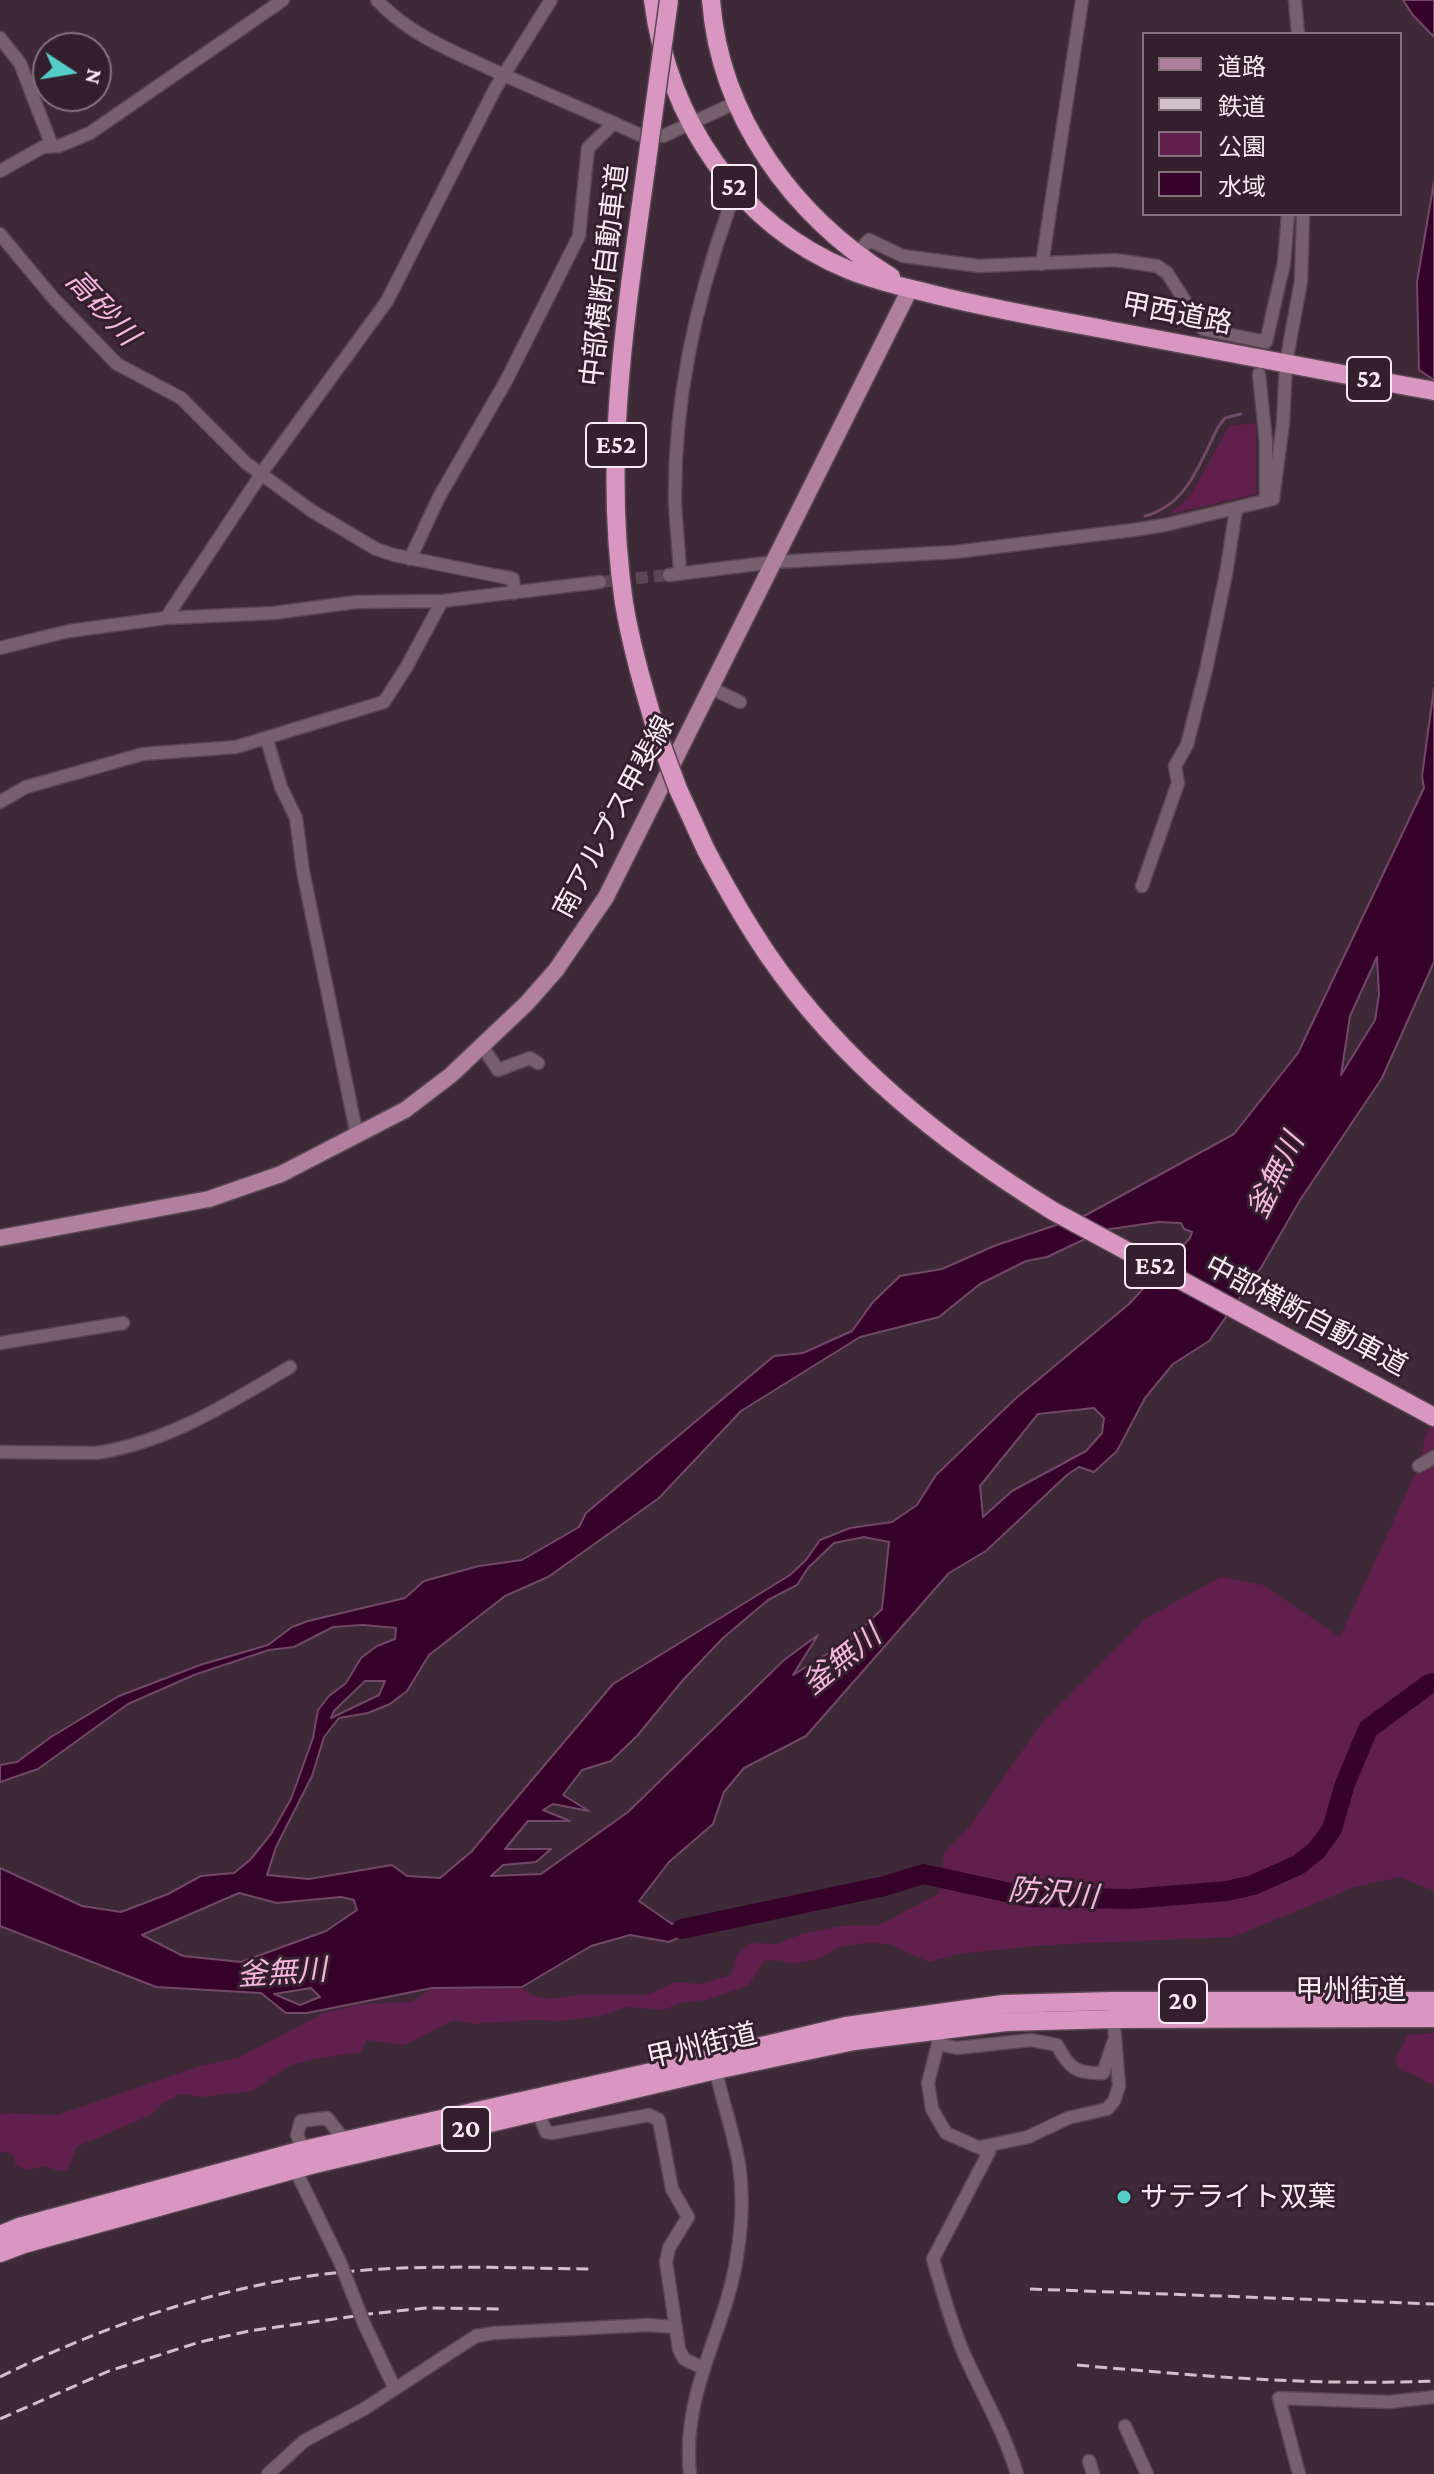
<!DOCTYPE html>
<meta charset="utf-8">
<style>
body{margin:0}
#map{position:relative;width:1434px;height:2474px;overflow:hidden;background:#3e2a37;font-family:"Crimson Pro","Noto Sans JP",serif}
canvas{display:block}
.legend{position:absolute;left:1142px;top:32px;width:260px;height:184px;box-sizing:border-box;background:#34202d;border:2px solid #83717c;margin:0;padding:10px 14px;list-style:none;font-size:24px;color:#f9ebf3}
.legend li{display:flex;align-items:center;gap:16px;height:40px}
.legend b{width:40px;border:2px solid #83717c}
.north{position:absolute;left:32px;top:32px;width:80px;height:80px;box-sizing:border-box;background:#34202d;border:2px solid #83717c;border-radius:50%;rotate:102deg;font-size:22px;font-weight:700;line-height:32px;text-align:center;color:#f9ebf3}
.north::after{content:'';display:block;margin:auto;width:28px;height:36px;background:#54cdc8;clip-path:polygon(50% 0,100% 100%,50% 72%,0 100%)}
</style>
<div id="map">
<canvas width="1434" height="2474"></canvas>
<ul class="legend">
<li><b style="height:10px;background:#b1809f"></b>道路</li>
<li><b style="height:10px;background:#cfc0c9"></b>鉄道</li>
<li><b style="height:22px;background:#601f4d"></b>公園</li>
<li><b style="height:22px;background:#37022a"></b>水域</li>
</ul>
<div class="north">N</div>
</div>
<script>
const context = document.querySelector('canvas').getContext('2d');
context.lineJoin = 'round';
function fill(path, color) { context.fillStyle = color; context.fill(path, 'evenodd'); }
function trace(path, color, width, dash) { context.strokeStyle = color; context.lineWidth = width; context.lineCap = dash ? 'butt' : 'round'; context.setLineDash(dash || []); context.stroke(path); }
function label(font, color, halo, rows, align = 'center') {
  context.font = font + ' "Crimson Pro","Noto Sans JP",serif'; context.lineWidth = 6; context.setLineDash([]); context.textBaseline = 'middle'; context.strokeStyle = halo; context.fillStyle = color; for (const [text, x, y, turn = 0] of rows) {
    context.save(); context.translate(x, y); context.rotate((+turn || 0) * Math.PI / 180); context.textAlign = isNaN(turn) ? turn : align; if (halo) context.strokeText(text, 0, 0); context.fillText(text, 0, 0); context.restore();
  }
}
const green = new Path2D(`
 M1256 423V494L1170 514 1189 498 1229 426Z
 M1434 1418V1891L1400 1877 1355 1887 1233 1937 1047 1945 957 1954 929 1962 889 1944 865 1943 838 1947 821 1958 794 1964 776 1960 764 1961 749 1985 707 2000 679 2003 664 2010 627 2007 601 2016 561 2021 532 2020 474 2024 453 2020 405 2045 366 2040 362 2052 314 2059 289 2066 252 2091 203 2097 180 2094 164 2103 151 2115 76 2147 68 2171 55 2170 47 2166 27 2170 16 2165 12 2154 0 2151V2115L5 2113 57 2115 200 2066 238 2058 324 2013 361 2004 412 2002 432 1988 522 1987 533 1996 549 1999 579 1995H647L675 1982 701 1984 731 1975 737 1954 750 1943 776 1944 802 1934 840 1926 879 1925 940 1893 944 1853 969 1827 1041 1724 1146 1618 1221 1577 1263 1585 1340 1637 1419 1466 1425 1437Z
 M1434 2033V2086L1413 2074 1401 2071 1395 2060 1408 2035Z`);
const water = new Path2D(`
 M1403 0H1434V37L1412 14Z
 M1434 182V380L1419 370 1417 282Z
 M1434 688V962L1382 1078 1300 1200 1262 1266 1209 1341 1173 1364 1145 1398 1117 1451 1094 1472 1079 1467 1067 1475 986 1551 949 1573 806 1736 744 1768 724 1792 713 1824 669 1862 639 1901 672 1924H708L669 1942 630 1935 591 1946 522 1987 432 1988 307 2013H286L261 1993 156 1987 0 1926V1868L82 1906 121 1912 168 1894 201 1876 234 1873 250 1860 271 1834 291 1799 313 1738 318 1710 329 1696 346 1683 361 1658 377 1646 395 1639 396 1628 363 1625 333 1627 294 1647 269 1650 194 1675 128 1704 38 1769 0 1782V1765L17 1762 51 1737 119 1696 200 1665 268 1645 292 1627 308 1621 405 1598 424 1581 479 1566 522 1560 579 1527 586 1513 774 1356 803 1353 852 1331 873 1302 900 1276 942 1269 994 1246 1086 1215 1234 1134 1298 1053 1424 788 1422 776ZM1377 957 1379 995 1375 1020 1341 1075 1350 1016ZM1158 1222 1181 1223 1184 1229 1192 1232 1190 1238 1129 1304 1015 1399 936 1475 917 1505 892 1522 850 1528 820 1540 806 1560 790 1575 613 1684 471 1852 440 1878 407 1876 392 1865 309 1879 267 1875 276 1847 312 1776 324 1737 339 1718 368 1713 390 1704 407 1691 429 1655 505 1596 548 1577 659 1498 741 1411 860 1337 939 1317 980 1284 1026 1261 1047 1257 1104 1230ZM1094 1408 1104 1418 1102 1433 1086 1451 1012 1491 983 1517 980 1486 1038 1414ZM864 1537 889 1542 882 1609 850 1640 793 1675 818 1635 784 1660 628 1812 541 1874 491 1876 503 1865 536 1862 551 1849H505L528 1821H570L543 1810 553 1804 589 1811 563 1795 582 1770 611 1761 637 1736 683 1680 723 1638 768 1600 797 1585 808 1568 834 1543ZM365 1681H385L379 1695 331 1718 334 1711ZM239 1893 277 1903 341 1897 354 1900 357 1910 326 1931 241 1962 183 1956 142 1935ZM311 1988 320 1997 300 2005 274 1994Z`);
const stream = new Path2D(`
 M1145 516C1187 505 1200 463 1218 427L1225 418 1241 414
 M492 569 512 572`);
const river = new Path2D(`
 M682 1929 885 1886 923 1874 1029 1897 1130 1899 1227 1891 1253 1885 1298 1865 1316 1851 1332 1829 1345 1784 1368 1729 1429 1684 1434 1683`);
const minorTunnel = new Path2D(`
 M600 582 669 575`);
const minor = new Path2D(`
 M377 0C405 31 445 48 482 65 534 89 588 111 640 135L663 136 735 103
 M1295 0 1298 34
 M0 38 20 63 52 146
 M0 171 43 147 59 146 90 133 283 0
 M0 234 54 299 117 364 181 398 246 463 312 511 376 549 394 555 513 579 514 593
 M856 255 869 240 903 256 979 266 1115 260 1157 266 1167 273 1203 329 1266 342 1284 263 1288 214
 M1042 264 1082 0
 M1259 374 1266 443V501
 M410 559 439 497 506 381 579 236 588 148 614 123
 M680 574C679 550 676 525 675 501 674 400 696 300 730 206L717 188 723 173
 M669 575 774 562 955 552 1133 530 1165 525 1273 499 1283 423 1286 363 1301 281 1303 214
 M166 618 268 464 387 301 495 89 551 0
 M0 648 69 631 166 618 274 613 356 602 442 601 600 582
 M711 688 740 702
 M267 740 281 787 296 818 303 871 357 1136
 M0 802 26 787 143 754 236 747 384 702 407 666 442 601
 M1142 886 1178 783 1175 766 1187 745 1206 670 1226 574 1236 509
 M482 1046 498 1070 530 1058 538 1063
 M0 1343 123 1323
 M0 1452 96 1453C166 1443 230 1403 290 1367
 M1419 1466 1434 1457
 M938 2029V2044L928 2083 932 2109 946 2133 989 2152 933 2259C942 2291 951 2323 964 2354 982 2394 1004 2431 1017 2474
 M938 2044 957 2048 1031 2040 1057 2045C1069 2068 1076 2074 1103 2073L1113 2043
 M538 2112 546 2132 553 2133 649 2115 659 2120 672 2189 688 2217 669 2248 666 2262 679 2349 684 2359 703 2368
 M980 2147 1028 2137 1068 2118 1107 2109 1114 2101 1119 2086 1113 2012
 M306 2155 297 2135 301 2121 327 2118 342 2137 347 2139
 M295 2169 340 2262
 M365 2326 395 2389
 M1125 2426 1147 2474
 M1089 2461 1093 2474
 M268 2474 304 2441 364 2409 476 2336 494 2333 648 2325 675 2327
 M690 2474C681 2388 728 2330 738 2249 742 2222 743 2191 739 2164 733 2130 721 2097 714 2063
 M1299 2474 1279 2398 1389 2402 1434 2397`);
const major = new Path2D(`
 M0 1238 209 1199 281 1174 405 1110 451 1075 527 1003 556 970 606 897 910 289`);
const highway = new Path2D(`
 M653 0C668 118 737 224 849 270 873 280 899 286 924 292 985 308 1046 318 1108 330 1216 350 1325 371 1434 391
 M711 0C720 117 793 216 891 277
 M647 161C627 307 602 455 624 603 631 645 643 686 655 727
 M706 850C725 886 745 921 768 955 842 1063 943 1143 1053 1211L1434 1417
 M0 2235 19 2227 303 2150 669 2068 846 2026 1003 2004 1111 2001H1434
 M0 2253 24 2244 311 2165 716 2070 854 2041 1006 2022 1114 2019 1434 2018`);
const rail = new Path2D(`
 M1030 2289 1434 2304
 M1077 2365C1198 2376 1312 2386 1434 2381
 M0 2377C98 2328 208 2290 317 2275 407 2263 500 2268 590 2269
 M0 2419 109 2371 200 2342 249 2331 369 2314 426 2308 499 2309`);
const minorBridge = new Path2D(`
 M340 2262 365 2326`);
const highwayBridge = new Path2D(`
 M647 161 669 0
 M655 727 678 789 706 850`);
const markers = [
 [1124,2197,8,"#54cdc8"]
];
const shields = [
 [734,187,44],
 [1369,379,44],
 [616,445,60],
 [1155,1266,60],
 [1183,2001,48],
 [466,2129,48]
];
const shieldNames = [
 ["52",734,187],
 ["52",1369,379],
 ["E52",616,445],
 ["E52",1155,1266],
 ["20",1183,2001],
 ["20",466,2129]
];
const streetNames = [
 ["中部横断自動車道",605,275,-83],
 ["甲西道路",1177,314,11],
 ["南アルプス甲斐線",614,817,-62],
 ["中部横断自動車道",1306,1316,28],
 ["甲州街道",1351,1990],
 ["甲州街道",702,2046,-13]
];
const poiNames = [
 ["サテライト双葉",1140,2197]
];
const waterNames = [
 ["高砂川",102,308,47],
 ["釜無川",1276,1176,-64],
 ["釜無川",842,1660,-39],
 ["防沢川",1053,1894,5],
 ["釜無川",282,1973,-4]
];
fill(green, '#601f4d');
fill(water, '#37022a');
trace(water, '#714866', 2);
trace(stream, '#714866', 3);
trace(river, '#37022a', 20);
trace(minorTunnel, '#5a4753', 12, [12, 6]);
trace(minor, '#584651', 15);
trace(major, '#584651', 19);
trace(highway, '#584651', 21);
trace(minor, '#77606e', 12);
trace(major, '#b1809f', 16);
trace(highway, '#d896c0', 18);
trace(rail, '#cfc0c9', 3, [12, 6]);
trace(minorBridge, '#584651', 15, []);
trace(highwayBridge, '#584651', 21, []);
trace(minorBridge, '#77606e', 12);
trace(highwayBridge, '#d896c0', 18);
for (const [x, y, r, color] of markers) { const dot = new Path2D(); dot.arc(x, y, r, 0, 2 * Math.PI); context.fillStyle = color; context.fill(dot); trace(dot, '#34202d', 3); }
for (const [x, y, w] of shields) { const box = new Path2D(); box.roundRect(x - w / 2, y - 22, w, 44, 6); context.fillStyle = '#34202d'; context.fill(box); trace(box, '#f9ebf3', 2); }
label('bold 26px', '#f9ebf3', null, shieldNames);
label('28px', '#f9ebf3', '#34202d', streetNames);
label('28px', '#f9ebf3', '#34202d', poiNames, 'left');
label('italic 30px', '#f5b5de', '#34202d', waterNames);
</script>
